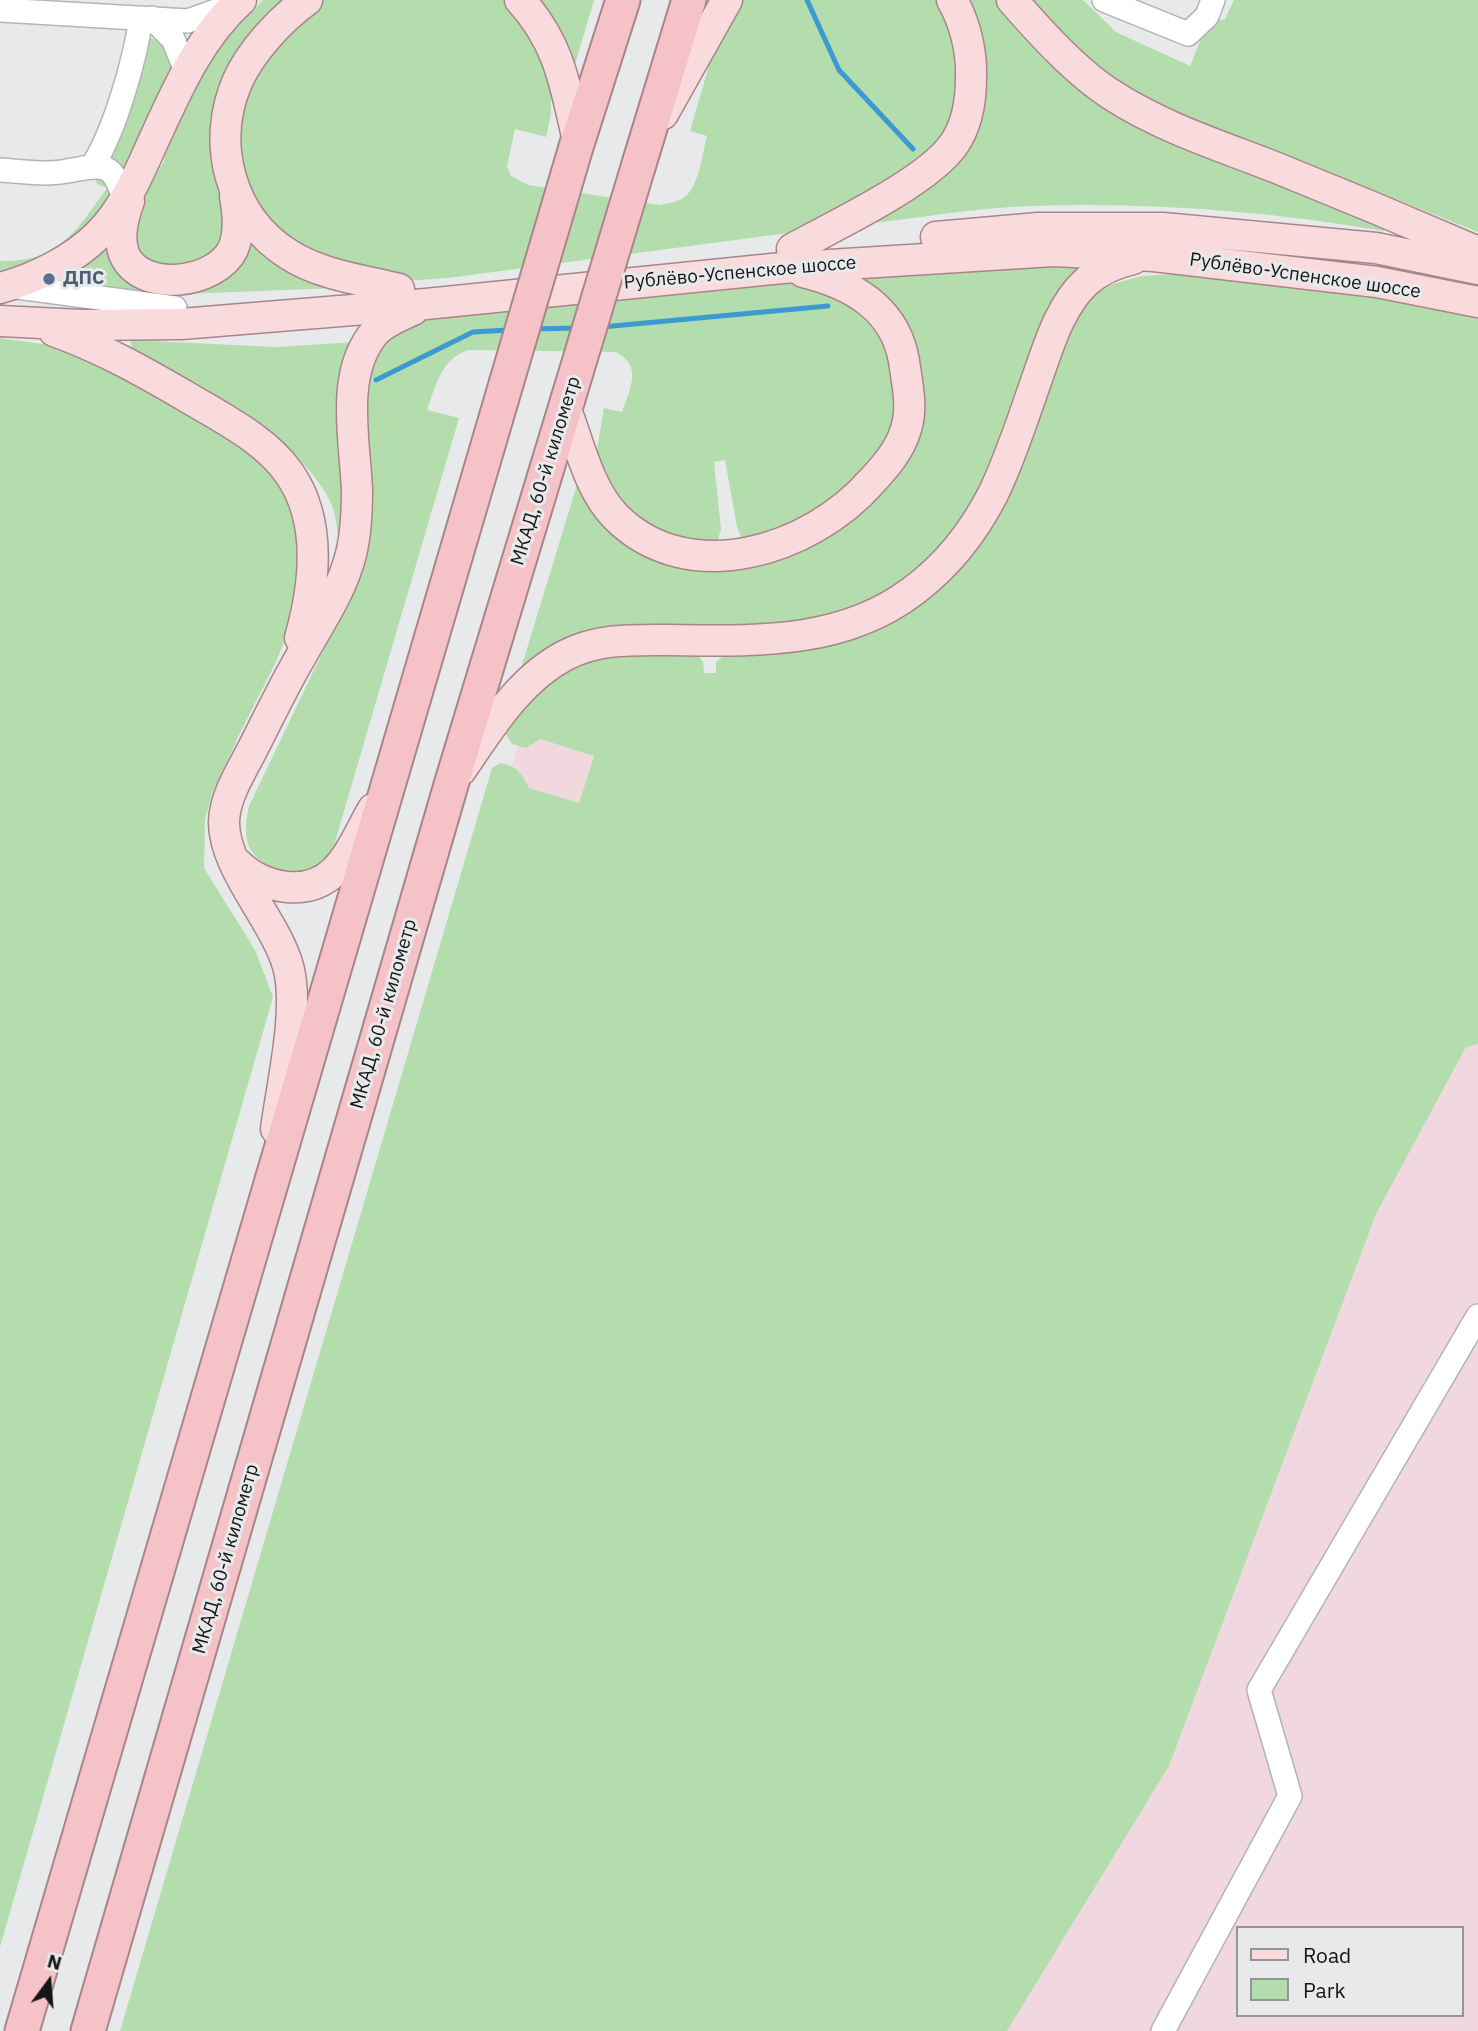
<!DOCTYPE html>
<meta charset="utf-8">
<style>
body{margin:0}
#map{position:relative;width:1478px;height:2031px;overflow:hidden;background:#e8e9eb;font-family:"IBM Plex Sans",sans-serif}
canvas{display:block}
.legend{position:absolute;left:1236px;top:1926px;width:228px;height:91px;box-sizing:border-box;background:#e8e9eb;border:2px solid #949596;margin:0;padding:9px 12px;list-style:none;font-size:21px;color:#161617}
.legend li{display:flex;align-items:center;gap:14px;height:35px}
.legend b{width:35px;border:2px solid #949596}
.north{position:absolute;left:14px;top:1947px;width:70px;height:70px;-webkit-text-stroke:5px #e8e9eb;paint-order:stroke;rotate:16deg;font-size:19px;font-weight:700;line-height:28px;text-align:center;color:#161617}
.north::after{content:'';display:block;margin:auto;width:24px;height:32px;background:#161617;clip-path:polygon(50% 0,100% 100%,50% 72%,0 100%)}
</style>
<div id="map">
<canvas width="1478" height="2031"></canvas>
<ul class="legend">
<li><b style="height:9px;background:#f9dbdd"></b>Road</li>
<li><b style="height:19px;background:#b3ddad"></b>Park</li>
</ul>
<div class="north">N</div>
</div>
<script>
const context = document.querySelector('canvas').getContext('2d');
context.lineJoin = 'round';
function fill(path, color) { context.fillStyle = color; context.fill(path, 'evenodd'); }
function trace(path, color, width, dash) { context.strokeStyle = color; context.lineWidth = width; context.lineCap = dash ? 'butt' : 'round'; context.setLineDash(dash || []); context.stroke(path); }
function label(font, color, halo, rows, align = 'center') {
  context.font = font + ' "IBM Plex Sans",sans-serif'; context.lineWidth = 6; context.setLineDash([]); context.textBaseline = 'middle'; context.strokeStyle = halo; context.fillStyle = color; for (const [text, x, y, turn = 0] of rows) {
    context.save(); context.translate(x, y); context.rotate((+turn || 0) * Math.PI / 180); context.textAlign = isNaN(turn) ? turn : align; if (halo) context.strokeText(text, 0, 0); context.fillText(text, 0, 0); context.restore();
  }
}
const industrial = new Path2D(`
 M539 739 594 755 579 803 529 788 522 774 512 765 518 746 526 748Z`);
const medical = new Path2D(`
 M1478 1044V2031H1007L1169 1766 1376 1214 1466 1047ZM1238 1928H1462V2015H1238Z`);
const green = new Path2D(`
 M263 0H295L247 52 223 249 167 273 137 255 133 224 135 211 164 161 165 148 198 80 222 44Z
 M323 0H505C536 24 553 70 551 109 551 118 548 128 546 137L515 129 507 166 511 176 528 185 660 205C669 203 680 202 687 195 700 181 702 154 707 136L690 131 712 55 740 0H942L956 35V108L942 141 885 185 824 218 788 233 448 278 403 281 295 247 257 209 235 147 248 82 308 11Z
 M533 0H594L573 71Z
 M964 0H1000L1073 77 1387 222 1384 231C1267 211 1149 202 1030 206 972 208 913 219 856 225L963 148Z
 M1026 0H1083L1116 32 1190 66 1207 24 1225 19 1234 0H1478V232L1318 168 1182 120 1145 103 1088 61Z
 M150 38 166 43 176 69 128 181 62 255 0 274V261C58 263 77 230 107 188L97 184 93 172 146 42Z
 M250 236 336 288 159 295 55 277 103 245 114 246 197 291C232 280 234 266 250 236Z
 M1070 264 1084 266 1001 449 965 523 902 589 821 623 618 632 518 678 580 475 629 541 794 548 918 411 850 277Z
 M1175 274 1387 297 1478 316V1044L1466 1047 1376 1214 1169 1766 1007 2031H120L492 768 500 763C517 766 522 773 529 788L579 803 594 756 540 739 526 748 512 744 506 734 509 722 558 673 583 660 611 653H696L703 662 704 673H716V662L726 654 908 612 1055 362 1085 301 1106 286 1141 276Z
 M783 276 821 285 881 327 900 394 894 436 833 503 753 543 741 537 737 527 725 460 714 462 721 529 718 540 711 546 682 543 622 509 599 467 597 449 604 408 622 412C630 389 643 366 616 352L468 350C441 359 436 385 427 410L459 418 335 842C330 851 325 862 315 868 295 880 262 869 251 850 243 837 246 820 249 806L347 601 363 378 386 337 427 318Z
 M0 338 63 347 180 403 281 473 304 529 293 621 275 664 240 733 212 794 205 820 204 868 255 950 273 997 0 1947Z
 M130 340 275 347 357 342 338 565C338 544 339 520 330 501 298 435 196 388 134 355Z`);
const stream = new Path2D(`
 M807 0 839 70 913 149
 M602 327 828 306
 M532 329 578 328
 M376 380 473 332 509 330`);
const minor = new Path2D(`
 M1104 0 1188 34 1207 16 1213 0
 M0 10 188 21 235 4
 M152 18 173 39 186 71
 M93 165C115 130 135 60 141 18
 M0 170C20 171 42 175 61 172 97 167 112 155 124 200
 M10 286 175 308
 M1163 2031 1290 1796 1259 1690 1478 1316`);
const major = new Path2D(`
 M307 0C280 20 252 50 238 80 210 143 230 217 288 254 320 275 363 280 399 289
 M520 0C560 44 565 85 578 141
 M1012 0C1040 32 1076 72 1112 95 1163 128 1221 146 1277 168 1344 195 1411 223 1478 252
 M663 114 727 0
 M129 201C123 217 118 237 124 254 141 294 216 284 233 249 240 232 238 214 235 196
 M936 237 1038 228H1163L1376 248 1478 269
 M792 249C834 226 928 182 954 144 967 125 971 101 971 78 972 52 965 22 952 0
 M0 288C34 279 73 260 98 235 123 210 138 176 152 144 176 92 198 39 241 0
 M0 321 81 325 181 324 426 304 782 268 1053 251 1154 256 1377 282 1478 302
 M54 331C102 348 144 372 187 397 222 418 265 439 289 473 322 520 315 585 300 638
 M565 407C579 443 589 490 616 517 689 590 811 550 871 482 885 467 900 450 906 429 913 407 907 383 904 361 895 308 852 284 803 272
 M461 770C490 728 519 679 566 655 599 638 634 640 670 640 754 641 842 645 913 591 948 565 973 533 993 494 1012 455 1025 412 1040 370 1050 341 1062 304 1086 282 1099 270 1115 263 1133 259
 M238 864C250 877 269 885 287 887 338 892 351 847 373 809
 M276 1129C282 1083 300 1009 288 966 275 920 223 868 224 821 225 797 240 773 251 752 267 721 282 689 300 658 318 625 342 591 351 554 356 534 357 511 357 490 355 441 339 372 376 331 386 321 400 316 413 310`);
const highway = new Path2D(`
 M576 147 623 0
 M639 164 689 0
 M22 2031 506 384
 M88 2031 451 785 568 399`);
const highwayBridge = new Path2D(`
 M506 384 576 147
 M568 399 639 164`);
const markers = [
 [49,279,7,"#5c6f8a"]
];
const streetNames = [
 ["Рублёво-Успенское шоссе",740,273,-5],
 ["Рублёво-Успенское шоссе",1305,276,8],
 ["МКАД, 60-й километр",546,471,-73],
 ["МКАД, 60-й километр",384,1014,-74],
 ["МКАД, 60-й километр",226,1559,-74]
];
const serviceNames = [
 ["ДПС",63,279]
];
fill(industrial, '#f1d8df');
fill(medical, '#f1d8e0');
fill(green, '#b3ddad');
trace(stream, '#3b9ad0', 5);
trace(minor, '#b2b4b5', 26);
trace(major, '#a78689', 33);
trace(highway, '#a78689', 37);
trace(minor, '#fff', 23);
trace(major, '#f9dbdd', 30);
trace(highway, '#f5c3c7', 33);
trace(highwayBridge, '#a78689', 37, []);
trace(highwayBridge, '#f5c3c7', 33);
for (const [x, y, r, color] of markers) { const dot = new Path2D(); dot.arc(x, y, r, 0, 2 * Math.PI); context.fillStyle = color; context.fill(dot); trace(dot, '#e8e9eb', 2.5); }
label('19px', '#161617', '#e8e9eb', streetNames);
label('bold 19px', '#4e5e75', '#e8e9eb', serviceNames, 'left');
</script>
